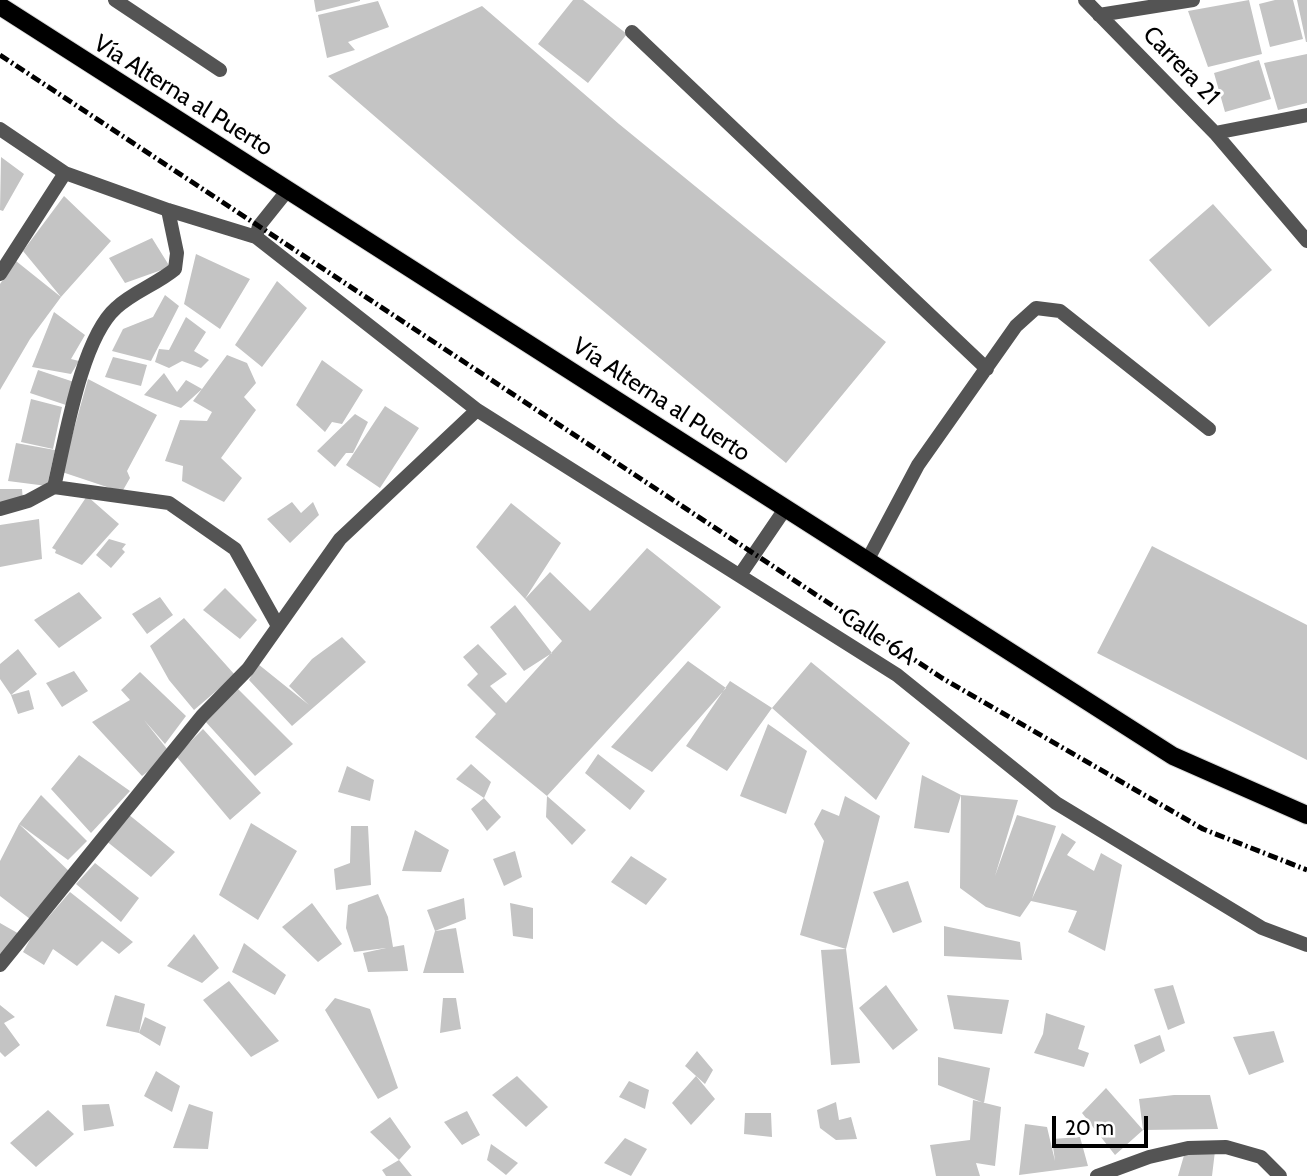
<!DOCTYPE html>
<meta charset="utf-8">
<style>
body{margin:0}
#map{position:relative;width:1307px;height:1176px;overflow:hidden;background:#fff;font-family:Cabin,sans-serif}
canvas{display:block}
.scale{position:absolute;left:1052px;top:1116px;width:96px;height:32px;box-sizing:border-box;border:4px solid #000;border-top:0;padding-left:9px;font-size:21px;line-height:24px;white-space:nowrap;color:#000;-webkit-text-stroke:5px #fff;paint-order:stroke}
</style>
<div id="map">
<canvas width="1307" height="1176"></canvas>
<div class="scale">20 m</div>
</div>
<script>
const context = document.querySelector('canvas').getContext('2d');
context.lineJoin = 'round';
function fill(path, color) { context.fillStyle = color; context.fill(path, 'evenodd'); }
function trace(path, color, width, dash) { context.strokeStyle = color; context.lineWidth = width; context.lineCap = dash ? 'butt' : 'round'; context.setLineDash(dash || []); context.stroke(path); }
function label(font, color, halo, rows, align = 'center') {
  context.font = font + ' Cabin,sans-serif'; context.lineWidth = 6; context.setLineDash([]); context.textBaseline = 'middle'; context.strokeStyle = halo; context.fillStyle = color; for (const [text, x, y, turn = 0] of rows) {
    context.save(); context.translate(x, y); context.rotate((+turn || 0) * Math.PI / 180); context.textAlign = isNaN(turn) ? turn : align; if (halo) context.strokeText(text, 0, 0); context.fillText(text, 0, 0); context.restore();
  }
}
const building = new Path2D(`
 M314 0H360V1L316 12Z
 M573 0H583L627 34 588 83 538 44Z
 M1249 0 1262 54 1208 67 1188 11Z
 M1275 0H1293L1303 39 1270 47 1259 4Z
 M1297 0H1307V42H1306Z
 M378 1 389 27 348 42 355 50 327 58 318 15Z
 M482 6 619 124 886 342 786 463 518 240 328 76Z
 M1307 54V103L1278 110 1264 63Z
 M1259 60 1271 99 1225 112 1214 73Z
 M1 157 24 174 3 211 0 210Z
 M64 196 111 241 61 297 30 339 0 390V284L16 261 61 297 23 251Z
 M1213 204 1272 270 1209 327 1149 260Z
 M152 238 170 267 125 283 109 258Z
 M196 254 250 279 220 329 184 304Z
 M277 281 307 308 262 367 235 345Z
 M165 295 179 306 151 361 112 351 123 329 153 317Z
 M54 312 85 335 71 359 79 361 71 374 32 367Z
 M186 317 206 332 194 351 209 360 201 368 182 361 169 368 155 362 159 349 169 350Z
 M227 355 247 363 256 383 244 397 256 410 221 458 242 478 224 502 182 481 183 466 165 461 180 420 207 421 212 412 193 401 202 389 181 408 144 395 164 373 177 392 186 380 202 389Z
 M113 357 147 365 141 386 105 377Z
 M322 360 363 390 342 424 332 422 325 432 296 405Z
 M38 370 74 382 66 405 30 393Z
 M88 379 157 415 127 471 130 478 122 492 62 472Z
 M31 399 62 407 53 449 21 442Z
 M385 406 419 428 380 488 346 465Z
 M355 414 368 422 353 453H346L335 467 317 451Z
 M16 443 55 450 47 486 8 481Z
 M0 489H22L23 501 0 505Z
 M87 496 119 524 82 565 55 553 56 550 52 548Z
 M292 502 301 513 313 502 319 515 290 543 267 519Z
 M511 503 561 543 525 599 476 547Z
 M39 519 42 559 0 567V525Z
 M109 539 126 544 122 549 125 552 111 568 96 555Z
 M1152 546 1307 625V760L1097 653Z
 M647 548 721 607 547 796 586 830 572 845 546 817 547 796 475 737 496 714 467 685 478 674 463 657 478 644 507 674 490 686 506 703 562 641 525 599 550 572 590 611Z
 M225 588 257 620 240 639 203 610Z
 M79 592 102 618 59 648 34 620Z
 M160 597 173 615 147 634 132 614Z
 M515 605 552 653 524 671 490 627Z
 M184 618 235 675 194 710 169 680 150 646Z
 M342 637 366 662 292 726 249 680 258 664 309 705 289 686 312 659Z
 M18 649 37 674 11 695 0 679V664Z
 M688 661 726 688 652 772 611 747Z
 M811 662 910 743 876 800 772 708Z
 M74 671 88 691 62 707 46 683Z
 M140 672 186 716 165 744 144 720 171 754 142 776 92 722 130 700 121 690Z
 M730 681 772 708 727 771 686 746Z
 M237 688 293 744 255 776 204 720Z
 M29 690 34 709 18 714 11 695Z
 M768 724 807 751 786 814 740 796Z
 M203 729 261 793 230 820 176 756Z
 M598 754 645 791 630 810 585 773Z
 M79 755 130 791 91 833 51 789Z
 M471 764 491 782 484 798 456 779Z
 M347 766 374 780 370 801 338 792Z
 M922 775 961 795 949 833 914 828Z
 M41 795 87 841 68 860 19 824 71 873 30 919 0 896V861L19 824Z
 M961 795 1018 800 995 876 1017 815 1056 826 1032 899 1062 833 1076 842 1067 855 1094 871 1101 853 1122 865 1105 951 1068 932 1077 911 1031 901 1020 917 986 907 960 888Z
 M845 796 880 816 846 949 800 935 824 841 814 824 822 809 839 816Z
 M484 798 501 817 487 831 471 809Z
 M128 814 175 852 151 877 105 840Z
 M251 823 297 851 258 920 219 895Z
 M351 826H368L371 885 336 890 334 869 350 863Z
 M415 830 449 850 441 872 402 871Z
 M515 851 522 877 504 886 493 859Z
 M631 856 667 879 646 905 611 882Z
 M95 863 139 898 121 922 76 884Z
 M908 881 922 922 893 933 873 892Z
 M70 892 133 942 119 954 102 941 77 966 53 949 44 965 23 952 32 936Z
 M378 894 388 917 393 947 404 945 408 971 368 972 363 953 386 948 354 952 346 928 348 905Z
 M464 898 466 919 435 931 427 910Z
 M312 903 342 944 318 962 282 927Z
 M510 903 533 908V939L513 936Z
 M0 923 21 935 0 954Z
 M944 926 1020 942 1022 960 944 956Z
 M456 928 464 973H423L435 931Z
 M194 934 219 968 202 983 167 966Z
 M244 943 286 975 275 995 232 972Z
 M846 949 860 1063 831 1065 821 950Z
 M229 981 279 1041 251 1057 203 1000Z
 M886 985 918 1030 893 1050 859 1008Z
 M1173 985 1185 1023 1168 1030 1154 989Z
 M115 995 145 1004 139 1033 106 1026Z
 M947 995 1009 1000 1002 1034 954 1029Z
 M335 998 370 1009 398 1088 378 1099 325 1010Z
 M443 998H456L461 1029 440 1033Z
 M0 1005 15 1017 4 1023 20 1045 5 1057 0 1052Z
 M1046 1013 1085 1026 1078 1049 1089 1053 1084 1067 1034 1053 1043 1034Z
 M145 1017 166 1027 160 1046 139 1033Z
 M1274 1031 1284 1062 1249 1075 1233 1037Z
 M1160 1035 1165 1051 1140 1064 1134 1045Z
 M697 1051 713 1070 705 1084 685 1066Z
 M938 1057 990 1068 984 1103 938 1085Z
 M156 1071 180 1086 172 1112 144 1096Z
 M517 1076 548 1107 526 1127 492 1095Z
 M696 1076 715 1099 691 1125 672 1103Z
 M629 1081 649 1090 645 1109 619 1097Z
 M1106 1088 1143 1130 1115 1155 1082 1113Z
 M1174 1095H1210L1218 1129 1143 1130 1139 1099Z
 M973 1100 1001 1107 995 1166 976 1163 980 1176H936L930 1145 970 1140Z
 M836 1102 839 1120 851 1117 857 1139 836 1140 820 1128 817 1110Z
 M109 1104 114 1126 84 1131 82 1105Z
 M189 1104 213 1112 208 1149 173 1148Z
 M48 1110 74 1134 36 1167 10 1143Z
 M467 1111 480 1135 462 1145 444 1122Z
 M745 1113H771L772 1137 744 1134Z
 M390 1117 411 1147 399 1160 370 1132Z
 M1025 1124 1047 1127 1055 1161 1052 1139 1080 1137 1088 1166 1019 1175Z
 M625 1138 647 1149 631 1176 604 1163Z
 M491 1144 518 1163 506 1175 487 1160Z
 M1215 1151 1212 1176H1178L1185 1152Z
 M399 1160 412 1176H386L382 1170Z`);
const service = new Path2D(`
 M632 32 987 369
 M867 561 918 465 1016 326 1036 308 1060 311 1209 429`);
const minor = new Path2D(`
 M115 0 220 70
 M1085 0 1215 133 1307 241
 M1099 15 1193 0
 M0 129 65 173 168 210 256 237 477 410 897 675 1056 803 1262 928 1307 945
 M1215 133 1307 115
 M256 237 259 226 287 191
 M0 274 65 173
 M54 487C65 441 81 339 116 308 133 292 157 284 175 269L177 253 168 210
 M0 509 28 501 54 487 169 503 235 549 278 626
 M740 575 785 509
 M0 965 202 716 248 669 340 539 477 410
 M1097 1176 1149 1157 1188 1148 1226 1147 1261 1157 1280 1176`);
const primary = new Path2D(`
 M0 6 1173 756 1307 815`);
const rail = new Path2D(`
 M0 55 942 678 1203 829 1307 870`);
const streetNames = [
 ["Carrera 21",1181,66,46],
 ["Vía Alterna al Puerto",183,96,32],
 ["Vía Alterna al Puerto",661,400,33],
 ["Calle 6A",878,637,33]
];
fill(building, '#c4c4c4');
trace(primary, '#dbdbdb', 20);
trace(service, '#545454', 14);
trace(minor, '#545454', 14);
trace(primary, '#000', 18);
trace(rail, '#000', 5, [10, 3.5, 2, 3.5]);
label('24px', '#000', '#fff', streetNames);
</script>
